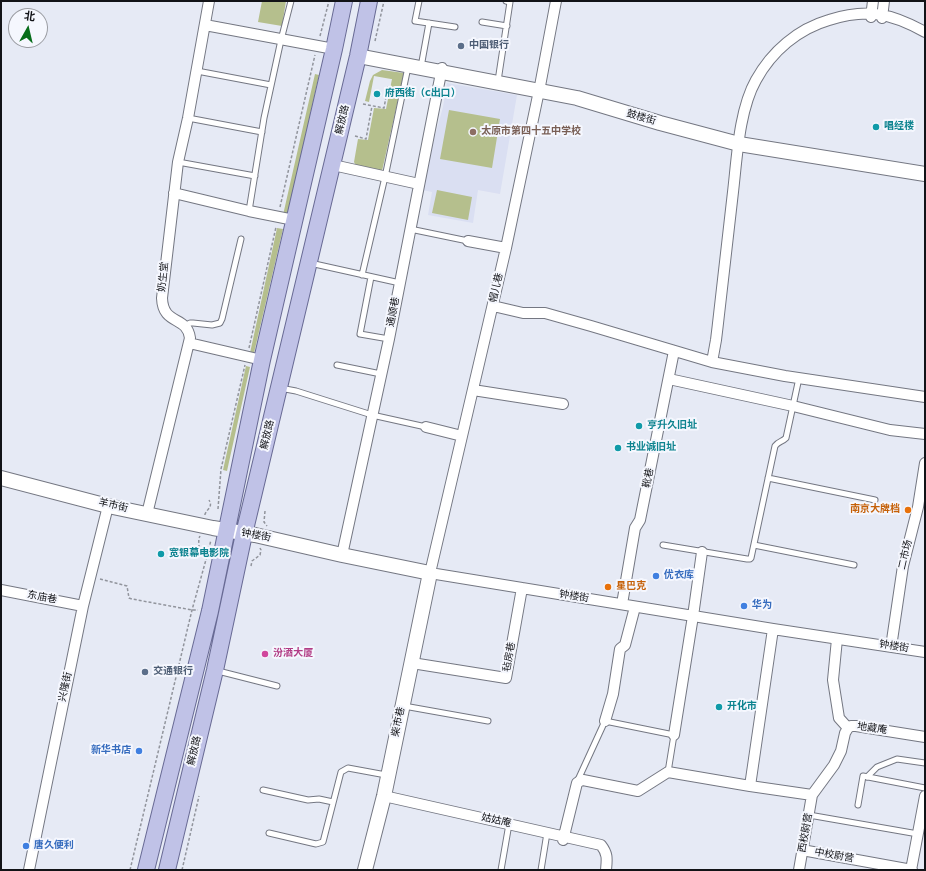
<!DOCTYPE html>
<meta charset="utf-8">
<style>
body{margin:0}
#map{position:relative;width:926px;height:871px;overflow:hidden;background:#e6eaf5;font-family:"Source Sans 3","Noto Sans SC",sans-serif}
canvas{display:block}
.frame{position:absolute;inset:0;border:2px solid #121317;pointer-events:none}
.north{position:absolute;left:8px;top:8px;width:40px;height:40px;box-sizing:border-box;background:#f5f7fe;border:1px solid #9a9ca2;border-radius:50%;rotate:8deg;font-size:11px;font-weight:700;line-height:16px;text-align:center;color:#121317}
.north::after{content:'';display:block;margin:auto;width:14px;height:18px;background:#076d1b;clip-path:polygon(50% 0,100% 100%,50% 72%,0 100%)}
</style>
<div id="map">
<canvas width="926" height="871"></canvas>
<div class="frame"></div>
<div class="north">北</div>
</div>
<script>
const context = document.querySelector('canvas').getContext('2d');
context.lineJoin = 'round';
function fill(path, color) { context.fillStyle = color; context.fill(path, 'evenodd'); }
function trace(path, color, width, dash) { context.strokeStyle = color; context.lineWidth = width; context.lineCap = dash ? 'butt' : 'round'; context.setLineDash(dash || []); context.stroke(path); }
function label(font, color, halo, rows, align = 'center') {
  context.font = font + ' "Source Sans 3","Noto Sans SC",sans-serif'; context.lineWidth = 4; context.setLineDash([]); context.textBaseline = 'middle'; context.strokeStyle = halo; context.fillStyle = color; for (const [text, x, y, turn = 0] of rows) {
    context.save(); context.translate(x, y); context.rotate((+turn || 0) * Math.PI / 180); context.textAlign = isNaN(turn) ? turn : align; if (halo) context.strokeText(text, 0, 0); context.fillText(text, 0, 0); context.restore();
  }
}
const built = new Path2D(`
 M447 83 517 95 500 194 478 190 473 223 428 215 432 192 422 190 429 157 443 107Z`);
const green = new Path2D(`
 M262 1H286L282 26 258 22Z
 M382 70 404 73 382 171 356 166 354 162 358 139 368 140 374 108 386 109 392 79H391L374 76 369 102 365 101 370 81 373 75Z
 M315 74 319 75 287 217 283 215Z
 M449 110 500 119 492 168 440 159Z
 M437 190 472 197 468 220 432 213Z
 M277 228 283 229 254 353H250Z
 M246 366 250 367 227 471 223 470Z`);
const path = new Path2D(`
 M320 36 329 1
 M375 41 384 1
 M363 104 384 108 388 86
 M355 136 366 139 372 106
 M280 207 315 55
 M249 348 276 227
 M218 509 221 469 245 365
 M265 511 264 522 267 526
 M205 515V514C208 508 213 507 209 500
 M196 552C201 547 198 545 199 538L200 536
 M251 566 252 561 260 555 261 550 260 548
 M100 579 127 586 129 598 132 599 192 610H198
 M130 870 192 610 207 556 211 540
 M182 870 199 796`);
const lane = new Path2D(`
 M419 1 415 21 455 27
 M482 22 507 26
 M421 67 429 23
 M197 71 271 85
 M498 81 510 2 506 1
 M188 118 262 132
 M178 162 255 176
 M249 211 264 118 281 40 291 1
 M410 229 468 241
 M310 263 400 283
 M362 275 385 177 408 67
 M371 277 360 334 389 339
 M185 326 190 323H193L212 325 220 323 222 319 241 239
 M337 365 381 374
 M280 388 296 391 372 415 426 427
 M768 478 875 500
 M663 545 747 559H750L751 558 775 446C779 441 782 442 786 438L799 378
 M754 545 854 565
 M218 671 277 686
 M404 706 488 721
 M867 777 877 767 897 759 925 763
 M577 782 605 721 674 735 668 772
 M263 790 308 800 319 799 333 802
 M858 805 863 776 925 788
 M809 815 918 834
 M269 833 316 844 323 842 341 772 348 768 386 775
 M501 870 509 824
 M541 870 547 833`);
const street = new Path2D(`
 M556 1 540 86 506 248 430 573 773 629 925 652
 M871 17 873 1
 M882 18 884 1
 M205 25 334 49
 M333 165 419 184
 M174 193 249 211 294 220
 M468 241 506 248
 M493 306 523 313H545L591 326 712 362 785 376 925 397
 M189 343 262 360
 M712 362 716 340C722 291 727 242 733 192 737 158 739 110 756 80 772 51 798 29 829 20 867 8 891 13 925 32
 M669 379 793 406 890 430 925 434
 M473 390 563 404
 M426 427 462 436
 M147 514 190 338C187 315 163 326 162 298L178 162 188 118 209 1
 M342 555 389 339 442 68
 M1 590 83 606
 M622 604 635 528 640 520 674 351
 M837 639 833 680 839 718 848 728
 M891 647 903 566 918 507 925 463
 M412 663 506 678 522 588
 M605 721 613 694 620 649 625 645 635 607
 M674 735 693 616 702 552
 M750 786 773 629
 M384 796 601 845C608 854 607 859 606 870
 M563 840 577 783 580 781 583 780 638 791 668 772 750 786 812 795
 M802 850 912 870
 M29 870 83 606 108 506
 M799 870 812 795 834 765 841 751 845 733 848 728 851 726H856L925 737
 M911 870 925 796`);
const secondary = new Path2D(`
 M358 56 577 98 660 123 739 144 925 174
 M1 478 108 506 213 528 255 535 342 555 430 573 384 796 365 870`);
const primary = new Path2D(`
 M146 870 210 611 262 360 334 49 344 1
 M167 870 215 670 244 534 358 56 369 1`);
const markers = [
 [461,46,4,"#5c6f8a"],
 [377,94,4,"#0f9aa8"],
 [876,127,4,"#0f9aa8"],
 [473,132,4,"#8d6e63"],
 [639,426,4,"#0f9aa8"],
 [618,448,4,"#0f9aa8"],
 [908,510,4,"#e8710a"],
 [161,554,4,"#0f9aa8"],
 [656,576,4,"#3f7fe0"],
 [608,587,4,"#e8710a"],
 [744,606,4,"#3f7fe0"],
 [265,654,4,"#d1479c"],
 [145,672,4,"#5c6f8a"],
 [719,707,4,"#0f9aa8"],
 [139,751,4,"#3f7fe0"],
 [26,846,4,"#3f7fe0"]
];
const serviceNames = [
 ["中国银行",469,46],
 ["交通银行",153,672]
];
const cultureNames = [
 ["府西街（C出口）",385,94],
 ["唱经楼",884,127],
 ["亨升久旧址",647,426],
 ["书业诚旧址",626,448],
 ["宽银幕电影院",169,554],
 ["开化市",727,707]
];
const streetNames = [
 ["鼓楼街",641,118,16],
 ["解放路",343,120,-77],
 ["奶生堂",164,277,-84],
 ["帽儿巷",497,288,-77],
 ["通顺巷",394,312,-79],
 ["解放路",268,435,-77],
 ["靴巷",649,478,-79],
 ["羊市街",113,506,13],
 ["钟楼街",256,536,11],
 ["二市场",906,555,-77],
 ["钟楼街",574,597,9],
 ["东庙巷",42,598,11],
 ["钟楼街",894,647,9],
 ["毡房巷",510,657,-80],
 ["兴隆街",66,687,-78],
 ["柴市巷",399,722,-78],
 ["地藏庵",872,729,8],
 ["解放路",195,751,-77],
 ["姑姑庵",496,821,13],
 ["西校尉营",806,833,-80],
 ["中校尉营",834,856,10]
];
const educationNames = [
 ["太原市第四十五中学校",481,132]
];
const foodNames = [
 ["南京大牌档",900,510],
 ["星巴克",616,587,"left"]
];
const shopNames = [
 ["优衣库",664,576],
 ["华为",752,606],
 ["新华书店",131,751,"right"],
 ["唐久便利",34,846]
];
const hotelNames = [
 ["汾酒大厦",273,654]
];
fill(built, '#dadff2');
fill(green, '#b5bf8d');
trace(lane, '#747782', 7);
trace(street, '#747782', 12);
trace(secondary, '#747782', 16);
trace(primary, '#686a94', 18);
trace(path, '#91949c', 1.5, [3, 2]);
trace(lane, '#fff', 5);
trace(street, '#fff', 10);
trace(secondary, '#fff', 14);
trace(primary, '#c0c2e7', 16);
for (const [x, y, r, color] of markers) { const dot = new Path2D(); dot.arc(x, y, r, 0, 2 * Math.PI); context.fillStyle = color; context.fill(dot); trace(dot, '#f5f7fe', 1.5); }
label('bold 10px', '#4e5e75', '#f5f7fe', serviceNames, 'left');
label('bold 10px', '#0d838f', '#f5f7fe', cultureNames, 'left');
label('10px', '#121317', '#f5f7fe', streetNames);
label('bold 10px', '#785e54', '#f5f7fe', educationNames, 'left');
label('bold 10px', '#c56008', '#f5f7fe', foodNames, 'right');
label('bold 10px', '#366cbe', '#f5f7fe', shopNames, 'left');
label('bold 10px', '#b23c85', '#f5f7fe', hotelNames, 'left');
</script>
